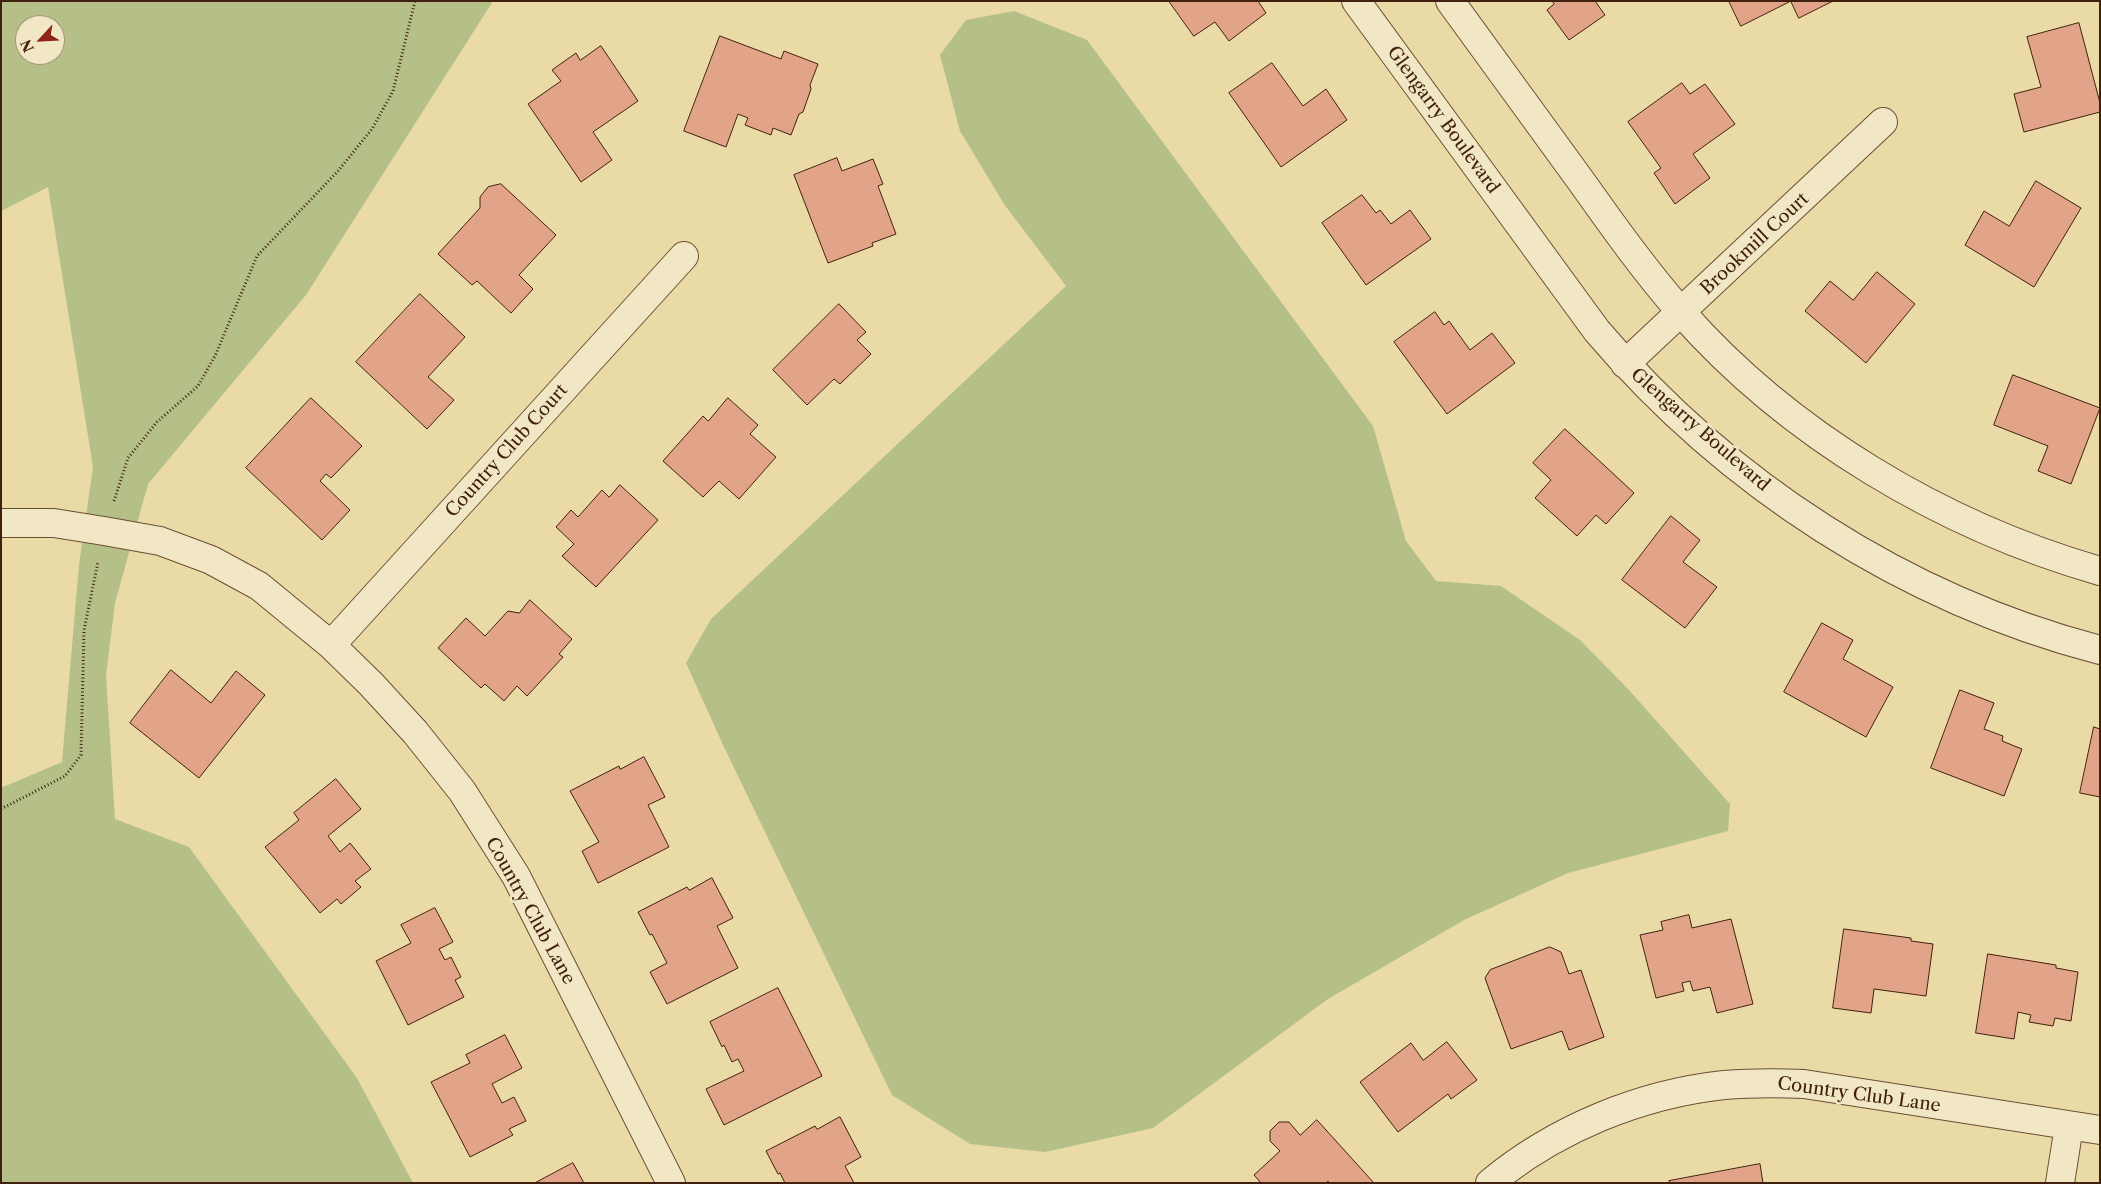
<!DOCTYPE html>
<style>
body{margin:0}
#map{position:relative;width:2101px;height:1184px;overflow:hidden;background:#e9daa6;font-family:"Libre Caslon Text",serif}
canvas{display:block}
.frame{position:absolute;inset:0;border:2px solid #422010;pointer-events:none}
.north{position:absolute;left:15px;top:15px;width:50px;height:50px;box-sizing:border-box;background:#f1e7c5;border:1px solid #ab977d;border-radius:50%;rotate:245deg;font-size:14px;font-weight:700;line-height:20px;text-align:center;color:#422010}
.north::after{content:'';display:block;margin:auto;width:18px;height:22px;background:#8f2418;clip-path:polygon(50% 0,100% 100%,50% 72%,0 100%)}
</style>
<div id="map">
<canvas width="2101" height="1184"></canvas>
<div class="frame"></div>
<div class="north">N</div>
</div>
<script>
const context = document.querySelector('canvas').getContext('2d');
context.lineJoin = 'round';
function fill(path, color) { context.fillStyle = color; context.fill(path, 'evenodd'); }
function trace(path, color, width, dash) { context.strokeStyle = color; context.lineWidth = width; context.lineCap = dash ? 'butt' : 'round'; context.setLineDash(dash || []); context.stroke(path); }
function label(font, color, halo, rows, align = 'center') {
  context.font = font + ' "Libre Caslon Text",serif'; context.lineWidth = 5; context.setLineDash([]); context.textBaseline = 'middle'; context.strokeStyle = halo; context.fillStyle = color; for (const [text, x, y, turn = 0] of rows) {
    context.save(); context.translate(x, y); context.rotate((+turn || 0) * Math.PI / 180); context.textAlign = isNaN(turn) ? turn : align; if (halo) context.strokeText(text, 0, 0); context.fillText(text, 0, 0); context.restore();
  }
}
const green = new Path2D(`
 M1 1H493L306 295 148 484 115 603 106 675 115 819 189 847 357 1078 413 1183H1V788L62 762 79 565 93 467 48 187 1 211ZM25 25H55V55H25Z
 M1014 11 1087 40 1373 426 1406 541 1436 581 1501 586 1580 640 1629 690 1730 804 1728 831 1568 873 1464 920 1328 999 1153 1128 1045 1152 970 1144 892 1095 724 747 686 663 711 619 1066 286 1004 204 960 131 940 55 966 20Z`);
const building = new Path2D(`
 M1169 1H1258L1266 13 1229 41 1215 22 1194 36Z
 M1552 1H1595L1605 15 1569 40 1547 10 1554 4Z
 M1729 1H1791L1741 26Z
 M1791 1H1833L1799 18Z
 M2079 23 2100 103V112L2024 132 2014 94 2041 87 2027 37Z
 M720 36 781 59 784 51 818 64 810 85 811 89 803 112 799 114 791 135 773 128 771 135 745 125 748 118 738 114 726 147 684 131Z
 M601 46 638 101 593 132 612 160 581 182 528 104 561 81 552 70 576 53 580 60Z
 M1272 63 1303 106 1326 89 1347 120 1281 167 1229 93Z
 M1682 83 1690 94 1705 84 1735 124 1693 154 1710 178 1675 204 1654 173 1661 168 1628 122Z
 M837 158 842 171 873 159 883 184 878 186 896 234 872 243 873 246 828 263 794 175Z
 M2036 181 2081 208 2034 287 1965 245 1984 211 2009 226Z
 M501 184 556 235 519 275 533 289 511 313 477 281 472 285 438 254 480 208V197L488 187Z
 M1362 195 1376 213 1380 210 1391 224 1410 210 1431 239 1366 285 1322 223Z
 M1877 272 1915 304 1866 363 1805 311 1830 281 1853 300Z
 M420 294 465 337 428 377 454 400 427 429 356 362Z
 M839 304 866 332 857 340 871 354 840 384 834 379 807 405 773 370Z
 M1435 312 1444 325 1449 321 1470 350 1492 333 1515 363 1447 414 1394 342Z
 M2013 375 2100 408 2071 484 2038 471 2048 446 1994 425Z
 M311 398 362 446 331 478 326 474 320 481 350 510 322 540 246 468Z
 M728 398 758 425 750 434 776 457 739 499 719 481 703 497 663 461 703 416 708 421Z
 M1565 429 1634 493 1606 524 1596 515 1577 536 1535 498 1551 480 1533 463Z
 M620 485 658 520 596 587 562 556 574 544 556 527 571 510 578 517 602 490 609 497Z
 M1671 516 1700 540 1683 562 1717 587 1685 628 1622 580Z
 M530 600 572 639 559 654 563 657 527 696 517 686 504 701 485 684 481 688 438 648 466 618 485 636 508 611 519 613Z
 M1822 623 1853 640 1843 659 1893 687 1866 737 1784 692Z
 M171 670 211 703 236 671 265 695 199 778 130 723Z
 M1960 690 1994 703 1984 729 2003 736 2002 741 2022 749 2004 796 1931 768Z
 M2094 727 2100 729V797L2080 793Z
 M644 757 665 797 648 805 669 847 598 883 582 851 599 842 570 791 619 766 620 769Z
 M336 779 361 809 328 836 340 852 350 843 371 869 355 881 361 887 341 904 337 899 320 913 265 847 299 820 294 813Z
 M712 878 733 918 717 926 738 968 667 1004 650 972 667 963 652 934 650 935 638 912 687 887 689 890Z
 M435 908 453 942 439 949 445 960 451 957 461 977 455 980 464 997 408 1025 376 961 411 943 401 925Z
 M1689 915 1692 928 1731 919 1753 1004 1717 1013 1710 987 1693 991 1690 981 1682 983 1684 991 1656 998 1640 935 1663 930 1661 922Z
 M1844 929 1911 938V941L1933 944 1926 996 1874 989 1871 1013 1833 1008Z
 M1550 947 1561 952 1569 974 1581 970 1604 1037 1569 1050 1562 1031 1511 1049 1485 978 1490 970Z
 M1988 954 2056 965V968L2078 972 2071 1021 2055 1018 2053 1026 2029 1022 2031 1015 2018 1012 2014 1039 1976 1033Z
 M778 988 822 1076 724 1125 706 1089 744 1071 738 1059 732 1062 724 1045 722 1047 710 1022Z
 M505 1035 522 1068 492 1084 502 1103 514 1097 526 1121 509 1129 513 1135 470 1157 431 1082 470 1063 466 1055Z
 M1447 1042 1477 1080 1451 1099 1448 1094 1398 1132 1360 1082 1411 1043 1423 1060Z
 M840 1117 861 1157 845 1166 854 1183H785L780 1173 778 1174 766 1151 815 1126 817 1129Z
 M1317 1120 1374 1183H1329L1328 1181 1326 1183H1261L1254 1175 1280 1151 1270 1141V1131L1279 1122H1289L1300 1135Z
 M573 1163 584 1183H535Z
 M1760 1164 1763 1183H1670L1669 1181Z`);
const path = new Path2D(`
 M114 501 128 458 157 422 198 386 215 356 257 256 338 171 372 129 393 91 415 1
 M1 809 65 776 81 755 84 630 98 562`);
const minor = new Path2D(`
 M1356 1 1597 331C1727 484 1904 599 2100 650
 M1450 1C1494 61 1537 121 1581 181 1613 226 1645 271 1681 312 1789 435 1943 526 2100 571
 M1625 364 1883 122
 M1 523H54L104 531 160 541 211 560 259 586 331 645 371 684 415 732 462 791 516 876 671 1183
 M331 645 684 256
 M1490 1183C1555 1129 1640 1094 1724 1085 1751 1083 1777 1083 1804 1084L2100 1130
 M2060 1183 2069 1126`);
const streetNames = [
 ["Glengarry Boulevard",1443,120,54],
 ["Brookmill Court",1755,244,-43],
 ["Glengarry Boulevard",1700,430,41],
 ["Country Club Court",507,451,-48],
 ["Country Club Lane",530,911,61],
 ["Country Club Lane",1859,1095,8]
];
fill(green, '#b4c088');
fill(building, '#e2a489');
trace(building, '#422010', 1);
trace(minor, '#6c4e36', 30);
trace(path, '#422010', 3, [1, 2.5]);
trace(minor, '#f1e7c5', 28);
label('18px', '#422010', '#f1e7c5', streetNames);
</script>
